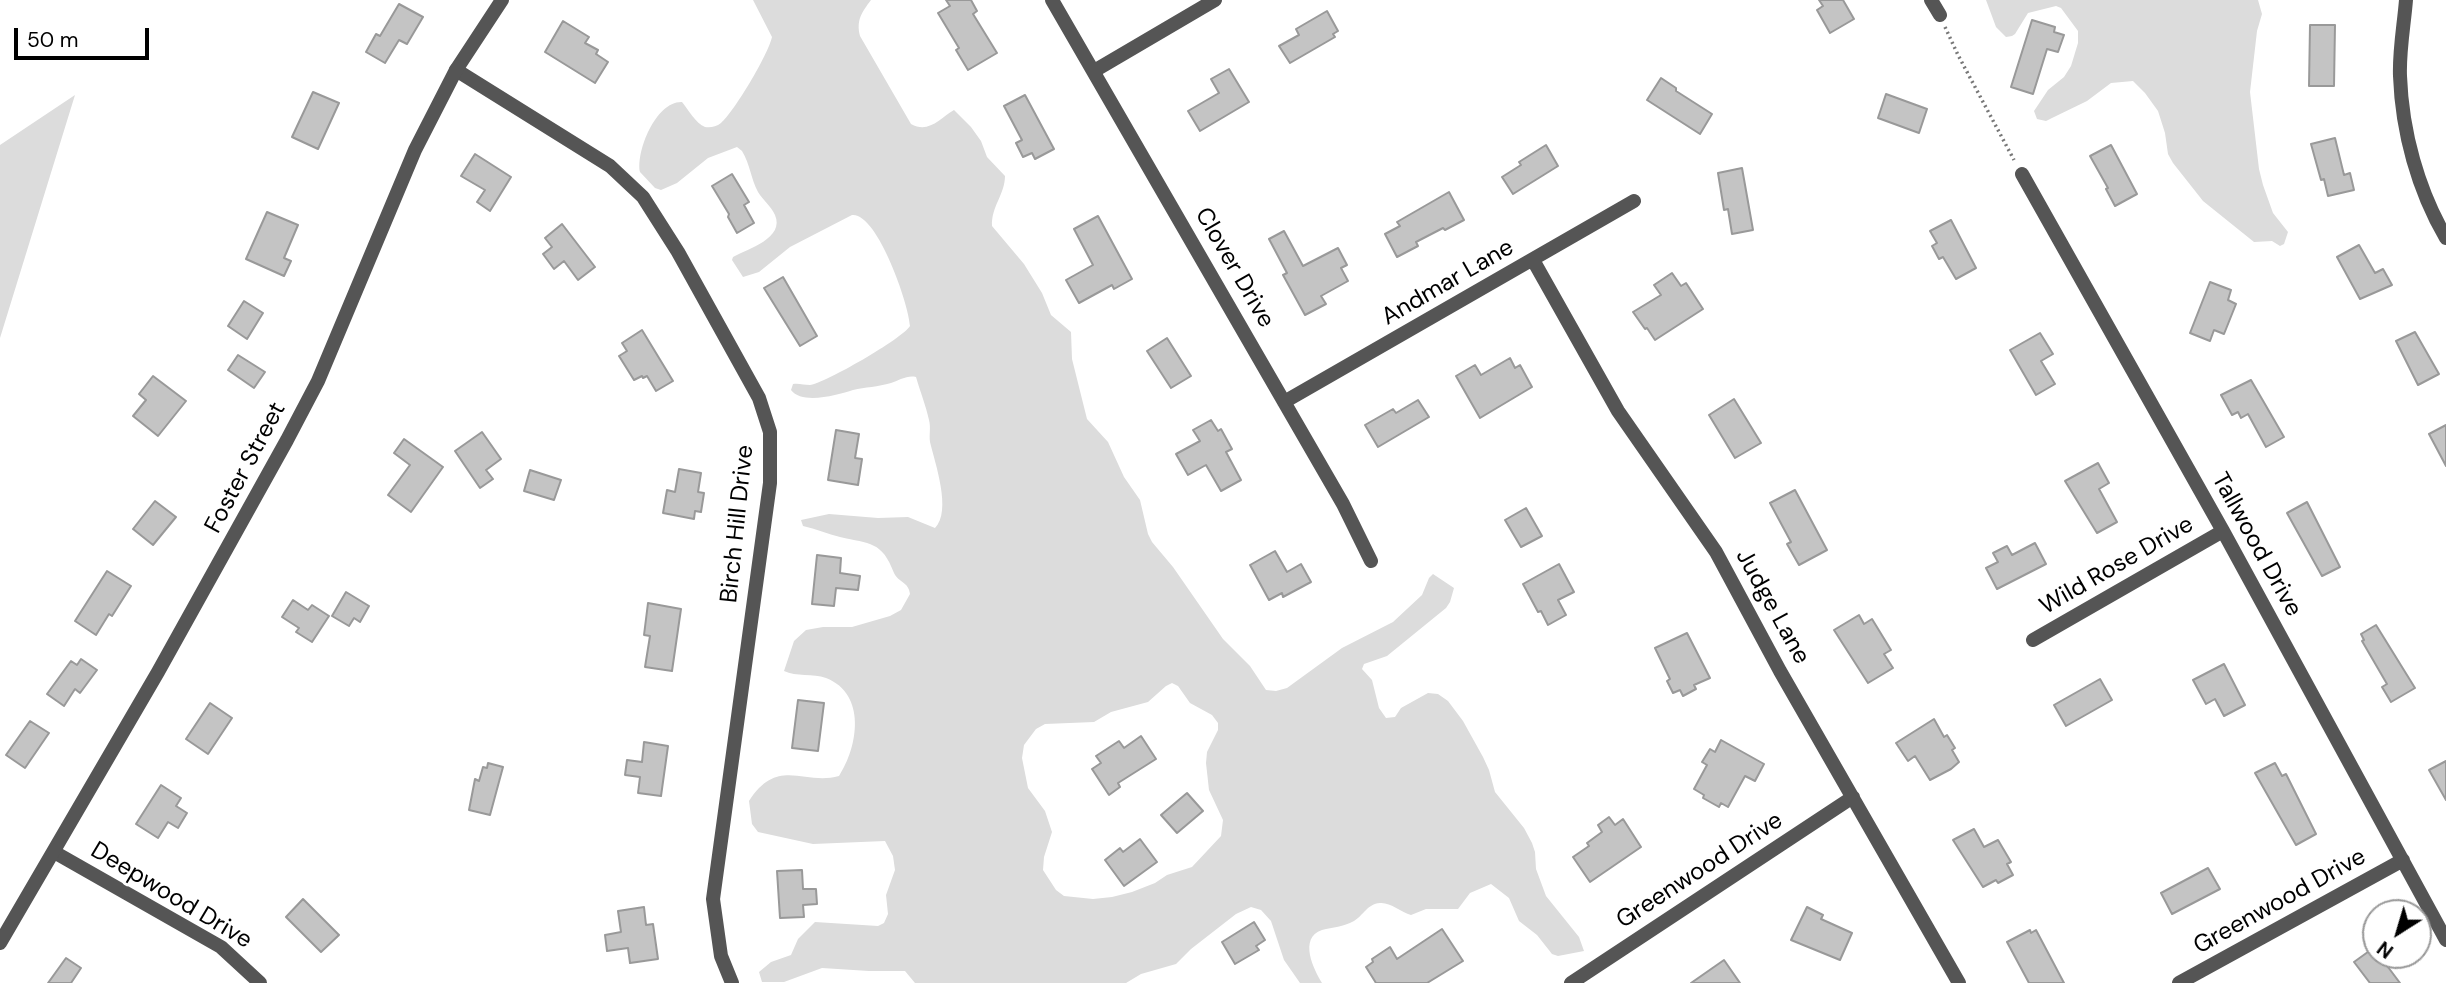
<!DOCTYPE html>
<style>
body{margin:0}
#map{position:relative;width:2446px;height:983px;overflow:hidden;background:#fff;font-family:"DM Sans",sans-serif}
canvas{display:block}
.north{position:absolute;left:2362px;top:899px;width:70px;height:70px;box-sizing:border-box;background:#fff;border:2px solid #999;border-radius:50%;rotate:217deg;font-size:19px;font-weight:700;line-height:28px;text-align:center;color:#000}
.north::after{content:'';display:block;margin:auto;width:24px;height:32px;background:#000;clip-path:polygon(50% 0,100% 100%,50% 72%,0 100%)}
.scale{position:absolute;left:14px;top:28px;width:135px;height:32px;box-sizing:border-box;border:4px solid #000;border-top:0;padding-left:9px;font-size:21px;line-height:24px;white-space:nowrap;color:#000;-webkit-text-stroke:5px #fff;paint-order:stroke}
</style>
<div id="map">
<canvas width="2446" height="983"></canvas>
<div class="north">N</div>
<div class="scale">50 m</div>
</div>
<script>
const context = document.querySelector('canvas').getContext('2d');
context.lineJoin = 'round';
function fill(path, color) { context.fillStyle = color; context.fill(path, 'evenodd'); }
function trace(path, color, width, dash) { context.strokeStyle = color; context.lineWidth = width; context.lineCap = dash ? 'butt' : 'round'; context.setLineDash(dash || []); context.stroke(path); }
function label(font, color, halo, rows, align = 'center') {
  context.font = font + ' "DM Sans",sans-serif'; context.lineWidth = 6; context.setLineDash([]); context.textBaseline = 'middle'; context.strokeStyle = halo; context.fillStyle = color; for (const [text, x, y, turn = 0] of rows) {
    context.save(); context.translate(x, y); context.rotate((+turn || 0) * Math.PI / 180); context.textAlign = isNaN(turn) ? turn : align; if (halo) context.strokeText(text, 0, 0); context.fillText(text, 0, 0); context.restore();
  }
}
const green = new Path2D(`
 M753 0H871C862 12 856 20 860 36L911 124C929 134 940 118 954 110L971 127 981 141 987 157 1005 176C1005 194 991 207 992 226L1024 264 1042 293 1051 315 1071 332 1072 359 1087 419 1108 442 1124 477 1140 500 1148 534 1152 542 1173 567 1223 639 1250 666 1266 690 1276 691 1287 688 1342 648 1393 622 1422 595 1429 578 1433 574 1454 588 1450 602 1446 608 1387 656 1364 664 1362 669 1372 680 1379 708 1386 718 1395 717 1401 708 1428 693 1438 694 1448 701 1463 721 1483 757 1489 770 1495 792 1524 828 1532 843 1535 852 1536 869 1546 896 1579 937 1584 951 1558 956 1552 954 1537 935 1519 921 1509 898 1491 884 1470 893 1458 909H1426L1411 915C1401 912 1390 902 1380 903 1367 904 1364 915 1354 921 1343 927 1333 927 1322 930 1298 938 1314 970 1322 983H1300L1284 960 1271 921 1261 910 1251 907 1236 914 1191 949 1176 964 1141 974 1126 983H915L905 971H869L822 968 784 982H762L759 972 771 962 791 955 798 939 815 922 878 926 884 923 888 914 886 895 895 870 893 856 885 841 813 844 758 832 752 824 749 801C778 756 804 786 839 776 858 747 867 694 826 678 813 673 796 677 784 671L794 641 806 630 823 627H852L890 616 901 610 910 594C909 582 898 582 894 573 882 541 870 544 840 537 828 534 816 529 803 526L801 520 829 514 878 518 908 517 935 528C952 511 935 463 930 442 929 435 931 427 929 420 926 406 920 391 916 377 907 375 900 380 891 383 878 387 865 387 853 390 838 395 802 405 791 390L793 384C799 383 804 385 810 385 825 383 902 339 910 326 909 304 877 212 852 215L790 247 759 272 743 277 732 260 733 257C748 249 785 238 775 215 771 206 763 200 758 192 751 179 750 164 742 151L737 147 708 158 677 183 661 190 655 188 640 172C636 151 656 101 682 102 688 109 696 124 705 127 710 128 716 127 721 123 734 112 768 55 772 37ZM1172 683 1178 686 1190 703 1212 715 1218 723V730L1207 752 1206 763 1209 790 1223 820 1221 836 1192 867 1167 875 1155 883 1132 892 1112 897 1093 899 1064 896 1056 890 1043 870 1044 857 1052 832 1045 811 1028 788 1022 758 1024 745 1036 729 1045 724 1094 722 1111 712 1148 702 1166 686Z
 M1986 0H2258L2262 14 2257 31 2250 92 2259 169 2263 185 2273 213 2288 232 2284 244 2280 246 2272 241 2254 242 2203 201 2173 163 2168 154 2165 133 2158 111 2145 93 2133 81 2111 83 2087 101 2052 118 2046 121 2037 119 2034 111 2048 90 2064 77 2071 66 2078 43V31L2061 8 2056 6 2028 13 2015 34 2012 36 2006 37 1996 27Z
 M75 95 0 338V145Z`);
const building = new Path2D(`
 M946 0H971L977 11 973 14 997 53 968 70 956 50 959 48 938 13 950 6Z
 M1819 0H1843L1854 19 1830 33 1817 10 1823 6Z
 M399 4 423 17 407 44 399 40 385 63 366 52 376 34 380 36Z
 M1327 11 1338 31 1333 34 1335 37 1290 63 1279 46 1299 35 1296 29Z
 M2032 20 2055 27 2054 32 2064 35 2058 52 2047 49 2033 94 2011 87Z
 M563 21 589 37 585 43 598 50 596 54 608 62 595 83 545 52Z
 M2310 25H2335L2334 86H2309Z
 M1229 69 1249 102 1200 131 1188 111 1219 93 1211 79Z
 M1661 78 1676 88V91L1712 114 1700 134 1647 100Z
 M313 92 339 103 318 149 292 137Z
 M1886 94 1927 109 1919 133 1878 118Z
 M1025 95 1054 149 1035 159 1032 153 1023 157 1016 143 1022 140 1004 106Z
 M2335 138 2344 175 2350 173 2354 190 2328 196 2324 179 2321 180 2311 144Z
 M1546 145 1558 166 1513 194 1502 177 1521 165 1519 162Z
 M2111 145 2137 194 2115 206 2106 189 2108 188 2090 156Z
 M475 154 511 177 490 211 477 202 485 190 461 176Z
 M1742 168 1753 230 1732 234 1728 209 1724 210 1718 173Z
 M732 174 749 202 744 205 754 223 737 233 728 217 729 214 712 186Z
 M1449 192 1464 220 1445 230 1443 228 1416 242 1418 246 1397 257 1385 234 1400 226 1397 222Z
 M267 212 298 225 284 258 291 261 284 276 246 259Z
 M1098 216 1132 279 1114 289 1112 285 1079 303 1066 280 1093 265 1074 229Z
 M1951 220 1976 268 1956 279 1943 257 1939 259 1932 246 1937 243 1930 231Z
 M562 224 595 267 578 280 564 261 554 269 543 254 552 247 545 238Z
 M1284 231 1303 266 1338 248 1347 265 1341 268 1348 281 1321 296 1326 304 1305 315 1283 275 1287 273 1269 239Z
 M2359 245 2375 273 2383 269 2392 285 2360 299 2337 257Z
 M1672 273 1681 286 1686 283 1703 309 1655 340 1647 328 1645 329 1633 312 1661 295 1654 285Z
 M783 277 817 336 800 346 764 288Z
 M2210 282 2231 290 2228 300 2236 304 2224 334 2214 330 2210 341 2190 333Z
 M244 301 263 313 247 339 228 326Z
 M642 330 673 381 656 391 647 376 643 378 642 376 634 380 619 356 627 351 622 343Z
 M2415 332 2439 374 2418 385 2396 341Z
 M2040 333 2053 354 2041 361 2055 384 2036 395 2010 350Z
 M1167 338 1191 376 1171 388 1147 351Z
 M238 355 265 372 254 388 228 370Z
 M1510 358 1515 368 1520 365 1532 387 1480 418 1456 376 1475 365 1481 375Z
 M153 376 186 401 158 436 133 416 146 400 139 394Z
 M2251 380 2284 437 2266 447 2248 414 2241 418 2238 412 2232 415 2221 395Z
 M1734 399 1761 443 1735 458 1709 415Z
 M1418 400 1429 417 1378 447 1365 425 1393 409 1396 413Z
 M1211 420 1218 431 1221 429 1232 449 1226 452 1241 480 1221 491 1206 465 1188 475 1176 454 1200 441 1193 430Z
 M2446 425V466L2429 434Z
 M836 430 859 434 855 458 862 459 858 485 828 480Z
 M482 432 501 459 486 470 493 479 480 488 455 451Z
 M404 439 443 467 411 512 388 495 410 465 394 453Z
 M2098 463 2109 483 2099 489 2117 522 2097 533 2065 481Z
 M679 469 701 473 698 492 704 493 701 512 695 511 694 519 663 513 667 490 675 492Z
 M530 470 561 480 554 500 524 491Z
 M1795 490 1827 550 1799 565 1787 544 1791 542 1770 503Z
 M155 501 176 517 153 545 133 529Z
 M2307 502 2340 567 2322 576 2287 513Z
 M1526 508 1542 536 1521 547 1505 520Z
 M2035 543 2046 564 1997 589 1986 568 1998 562 1993 553 2007 546 2012 555Z
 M1275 551 1287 572 1301 564 1311 582 1283 597 1282 593 1269 600 1250 565Z
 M817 555 841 558 840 573 860 576 858 590 836 588 834 606 812 604Z
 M1559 564 1574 592 1558 600 1566 615 1548 625 1541 611 1538 612 1523 584Z
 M107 571 131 586 112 616 109 614 96 635 75 621Z
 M346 592 369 606 360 622 354 618 349 626 332 616Z
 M293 600 308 610 312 605 329 616 312 642 296 632 299 628 282 617Z
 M648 603 681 609 672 671 645 667 650 636 644 635Z
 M1859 615 1864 624 1872 619 1891 650 1884 654 1893 668 1868 683 1834 630Z
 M2376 625 2415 688 2391 702 2382 687 2387 684 2362 641 2364 640 2361 634Z
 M1687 633 1710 678 1694 685 1696 689 1683 696 1680 690 1673 693 1667 681 1670 679 1655 648Z
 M81 659 97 670 80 693 75 689 64 706 47 694 71 661 77 665Z
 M2224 664 2245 705 2224 716 2215 699 2206 704 2193 680Z
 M2100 679 2112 700 2066 726 2054 705Z
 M798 700 824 703 818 751 792 748Z
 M210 703 232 718 208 754 186 739Z
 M1934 719 1944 737 1947 735 1955 748 1952 750 1959 762 1951 769 1930 780 1915 756 1908 761 1896 743Z
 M30 721 49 733 25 768 6 755Z
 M1141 736 1156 759 1118 783 1120 787 1109 795 1092 769 1101 763 1096 756 1119 741 1124 748Z
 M1721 740 1764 764 1755 781 1745 776 1728 807 1721 803 1719 807 1703 798 1704 795 1694 789 1707 765 1702 762 1710 749 1715 752Z
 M644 742 668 746 661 796 638 793 640 777 625 775 627 760 642 762Z
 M2446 761V800L2429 770Z
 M488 763 503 767 490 815 469 810 475 779 479 781 483 767 487 768Z
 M2275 763 2282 776 2286 774 2316 834 2296 845 2255 773Z
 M161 785 181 798 176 806 187 813 178 828 168 822 158 838 136 824Z
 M1187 793 1203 811 1177 833 1161 815Z
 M1609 817 1615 825 1623 819 1641 847 1590 882 1573 857 1589 846 1587 843 1602 832 1598 825Z
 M1974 829 1984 847 1998 840 2011 862 2007 864 2013 875 1998 883 1996 880 1983 887 1953 840Z
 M1140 839 1157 862 1124 886 1105 860 1120 848 1123 852Z
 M2208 868 2220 889 2172 914 2161 893Z
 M802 870 803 889H816L817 904 803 905 804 917 780 918 777 871Z
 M303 899 339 935 321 952 286 917Z
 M644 907 646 925 653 924 658 959 630 963 628 948 607 951 605 935 621 932 618 911Z
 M1807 907 1823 915 1821 919 1852 933 1840 960 1791 940Z
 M1254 922 1265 940 1256 946 1259 950 1235 964 1222 942Z
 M1442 929 1463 961 1427 983H1376L1366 967 1373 962 1372 959 1390 947 1397 959Z
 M2030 930 2031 933 2036 930 2064 983H2029L2007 942Z
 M2372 949 2383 965 2385 963 2400 983H2370L2354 962Z
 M66 958 81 968 71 983H48Z
 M1724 960 1740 983H1691Z`);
const path = new Path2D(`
 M1945 27 1958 55 2014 160`);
const minor = new Path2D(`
 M1052 0 1343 504 1371 561
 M1931 0 1940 15
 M2406 0C2404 25 2399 51 2400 76 2402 132 2418 190 2446 238
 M456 70 610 166 643 197 678 252 759 398 770 432V483L713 899 721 956 732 983
 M1094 71 1215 0
 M2022 174 2223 531 2446 940
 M1533 260 1618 411 1716 552 1780 671 1959 983
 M1284 402 1634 201
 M2033 640 2223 531
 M54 852 221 947 260 983
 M1571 983 1853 797
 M2179 983 2403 860`);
const tertiary = new Path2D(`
 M0 943 158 672 287 440 318 381 415 150 456 70 502 0`);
const streetNames = [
 ["Clover Drive",1234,268,60],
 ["Andmar Lane",1448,283,-30],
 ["Foster Street",246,468,-62],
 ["Birch Hill Drive",738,524,-84],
 ["Tallwood Drive",2256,545,61],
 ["Wild Rose Drive",2117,566,-30],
 ["Judge Lane",1772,607,61],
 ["Greenwood Drive",1700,871,-33],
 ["Deepwood Drive",171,896,31],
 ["Greenwood Drive",2280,902,-29]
];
fill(green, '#dcdcdc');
fill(building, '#c4c4c4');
trace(building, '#999', 2);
trace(path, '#777', 3.5, [2, 3.5]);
trace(minor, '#555', 14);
trace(tertiary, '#555', 14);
label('24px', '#000', '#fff', streetNames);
</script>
